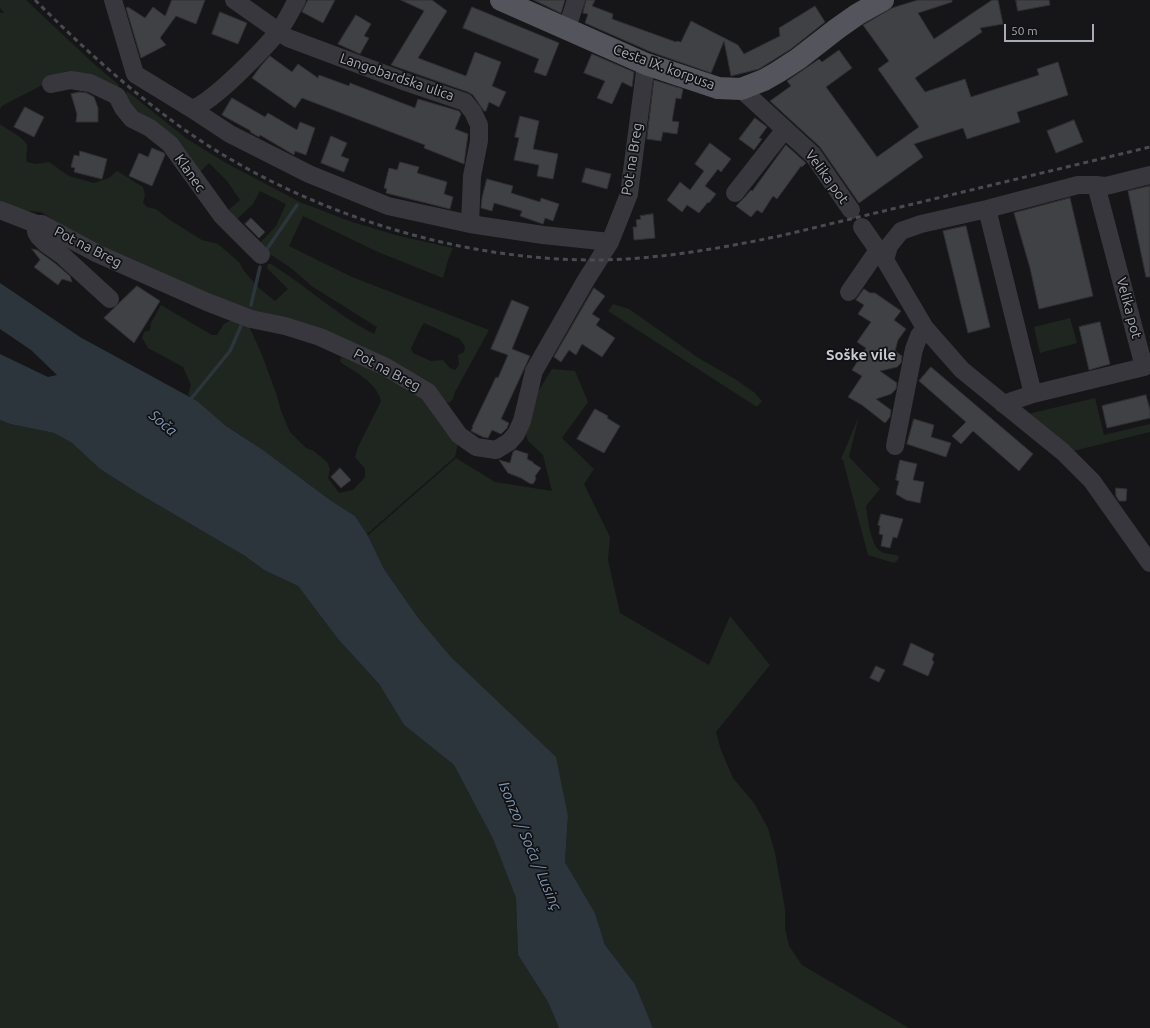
<!DOCTYPE html>
<meta charset="utf-8">
<style>
body{margin:0}
#map{position:relative;width:1150px;height:1028px;overflow:hidden;background:#161618;font-family:Ubuntu,sans-serif}
canvas{display:block}
.scale{position:absolute;left:1004px;top:24px;width:90px;height:18px;box-sizing:border-box;border:2px solid #a8acb8;border-top:0;padding-left:5px;font-size:12px;line-height:14px;white-space:nowrap;color:#a8acb8;-webkit-text-stroke:3px #111113;paint-order:stroke}
</style>
<div id="map">
<canvas width="1150" height="1028"></canvas>
<div class="scale">50 m</div>
</div>
<script>
const context = document.querySelector('canvas').getContext('2d');
context.lineJoin = 'round';
function fill(path, color) { context.fillStyle = color; context.fill(path, 'evenodd'); }
function trace(path, color, width, dash) { context.strokeStyle = color; context.lineWidth = width; context.lineCap = dash ? 'butt' : 'round'; context.setLineDash(dash || []); context.stroke(path); }
function label(font, color, halo, rows, align = 'center') {
  context.font = font + ' Ubuntu,sans-serif'; context.lineWidth = 3.5; context.setLineDash([]); context.textBaseline = 'middle'; context.strokeStyle = halo; context.fillStyle = color; for (const [text, x, y, turn = 0] of rows) {
    context.save(); context.translate(x, y); context.rotate((+turn || 0) * Math.PI / 180); context.textAlign = isNaN(turn) ? turn : align; if (halo) context.strokeText(text, 0, 0); context.fillText(text, 0, 0); context.restore();
  }
}
const green = new Path2D(`
 M0 0H26L94 64 119 85 115 90 44 84 2 106 0 109V13H4L0 8Z
 M127 91 187 139 226 163 300 202 349 221 399 236 453 248 448 260 443 278 378 252 303 216 289 246 352 277 489 330 455 392 453 399 449 403 443 401 250 310 143 267 70 230 41 212 31 211 21 213 0 207V124C7 130 25 137 27 146 28 152 25 155 27 162L36 164 49 162 69 176 94 183 109 178 117 171 143 187 145 195 143 203 147 207 156 209 170 220 202 240 218 244 239 262 244 271 260 289 275 301 288 289 267 268 268 264H271C306 286 337 315 374 334L377 327 313 287 291 268 273 256 267 254 257 246 276 226 286 204 260 191 253 204 234 222 226 212 240 200 227 181 209 163 197 175 129 108 125 99ZM424 323 460 339 465 347 464 352 458 355 459 365 455 370 450 368 443 360 431 361 413 353 411 348C416 340 418 331 424 323Z
 M613 304 629 309 700 359 735 379 755 393 762 401 757 407 608 311Z
 M161 305 212 335H217L224 324 233 319 248 324 262 355 276 393 281 411 290 432 306 448 314 451 327 462 330 469 328 478 339 493 353 490 365 477V469L355 457 358 447 381 401C377 383 354 371 340 362L341 357 412 386 458 443 455 457 367 534 355 516 330 500 263 450 226 426 188 395 191 385 183 367 148 348 142 338 144 332 150 330 151 323Z
 M1070 318 1077 343 1040 353 1034 327Z
 M552 369 575 371 588 402 562 438 594 469 584 484 610 537 608 560 620 613 709 665 730 616 770 665 716 732 721 750 733 778 754 803 768 828 775 853 785 909V928L789 946 802 965 909 1028H653L635 984 605 945 595 913 565 862 568 816 486 691 451 657 419 619 384 569 367 536 456 458 495 482 552 491 543 455 528 441 524 430 537 393Z
 M1095 398 1104 435 1150 424V432L1069 452 1028 414Z
 M859 416 849 457 880 489 866 506C867 515 871 546 880 551 884 554 893 554 899 556L898 560 894 563 868 555 843 460 841 459Z
 M0 420 10 424 54 433 72 443 100 469 136 492 245 556 264 570 298 586 338 639 379 684 404 725 454 765 493 839 516 898 518 955 548 1002 559 1028H0Z`);
const water = new Path2D(`
 M0 283 80 337 197 401 226 426 263 450 330 500 355 516 367 534 384 569 419 619 451 657 556 757 568 816 565 862 595 913 605 945 635 984 653 1028H559L548 1002 518 955 516 898 493 839 454 765 404 725 379 684 338 639 298 586 264 570 245 556 136 492 100 469 72 443 54 433 10 424 0 420V354L48 377 57 375 31 350 0 329Z`);
const stream = new Path2D(`
 M267 249 297 205
 M251 305 260 267
 M190 400 230 351 241 326`);
const building = new Path2D(`
 M172 0H205L196 24 176 16 160 38 166 45 141 58 126 8 128 7 145 18 153 7 165 16Z
 M308 0H335L323 23 302 12Z
 M401 0H432L447 11 418 58 466 76 475 52 501 62 492 86 506 92 499 107 489 102 486 111H484L473 95 468 92 391 65 424 11Z
 M534 0H565L561 13Z
 M586 0H595L592 6 613 14 612 19 676 42 677 41 681 42 691 21 738 45 744 54 780 36 779 28 815 6 825 22 791 49 759 69 731 76 724 41 711 73 651 52 585 23 588 14 583 13Z
 M918 0H952V2L918 13 934 39 992 0H998L1003 24 980 28 982 32 915 78 925 92 965 79 971 97 1039 75 1037 69 1058 62 1068 95 1017 112 1020 122 967 139 963 128 914 144 923 157 859 203 820 147 770 101 791 86 787 81 819 59 822 62 839 50 852 68 826 87 877 157 919 127 878 69 889 61 863 25 892 8Z
 M1016 0H1049L1050 5 1018 11Z
 M472 7 559 43 546 76 534 72 539 59 463 28Z
 M220 12 247 23 238 44 212 34Z
 M356 15 371 24 364 36 369 38 360 54 338 44Z
 M592 54 634 72 632 87 622 82 612 104 597 98 605 81 584 73Z
 M270 56 292 72 298 64 318 78 319 75 349 86 350 83 415 108 418 99 459 111 461 114 455 129 468 134 464 164 424 148 425 145 302 98 295 108 252 78 260 67Z
 M654 80 683 89 681 99 676 98 672 121 679 122 677 134 663 132 661 141 647 139Z
 M80 92 87 93 94 97 98 108V122H76L77 114 71 94Z
 M232 98 265 117 268 113 297 130 300 122 315 128 306 155 295 151 294 155 260 135 259 137 250 132 251 131 222 115Z
 M25 107 44 117 34 137 14 127Z
 M520 116 539 121 533 149 558 154 553 179 537 176 539 165 514 160 519 138 515 137Z
 M755 118 767 127 759 138 762 139 754 150 739 139Z
 M1074 120 1083 142 1056 153 1047 131Z
 M331 136 347 143 341 156 349 159 344 172 321 163Z
 M710 143 731 159 721 172 718 169 705 186 716 194 709 203 708 202 699 213 687 205 682 212 667 200 680 182 690 190 704 171 695 164Z
 M786 145 806 163 802 167 801 166 777 199 773 196 762 213 757 210 751 217 736 206 743 199 751 190 752 191Z
 M152 148 164 153 165 155 152 186 129 176 139 153 148 157Z
 M80 151 107 159 102 179 74 172 75 168 71 167 74 155 79 156Z
 M400 162 419 167 417 173 447 182 444 194 453 197 450 209 386 193 387 189 384 188 389 168 397 170Z
 M586 168 611 174 607 189 582 182Z
 M487 179 513 186 511 193 540 202 541 198 559 204 553 221 545 218 543 224 520 216 522 211 494 203 492 211 481 208 482 198Z
 M1150 186V277H1146L1128 191Z
 M1070 198 1093 296 1039 309 1030 268 1014 213Z
 M653 214 655 238 634 240 633 227H637L636 220 641 219 640 216Z
 M251 218 265 232 259 238 245 224Z
 M966 226 990 327 968 333 943 231Z
 M32 249 37 250 56 264 70 276 72 282 62 279 58 285 34 267 40 260Z
 M137 286 160 301 134 343 104 318Z
 M594 288 605 296 592 314 600 319 596 325 615 338 602 357 582 344 576 355 569 350 561 362 554 357Z
 M864 289 870 293H875L901 311 894 320 906 329 898 340 895 351 902 356 901 363 897 367 880 371 897 383 896 389 891 394 876 399 891 410 890 417 885 423 862 405 848 397 862 376 852 370 866 348 857 342 871 322 858 314 864 305 856 300Z
 M512 300 529 307 512 349 530 356 501 419 509 423 507 428 501 434 492 430 488 438 483 437 471 431 473 427H472L496 377 498 378 508 355 491 349Z
 M1100 322 1110 364 1089 370 1079 327Z
 M931 367 1033 454 1019 471 973 431 961 444 952 436 966 422 919 381Z
 M1146 395 1150 410V418L1107 428 1102 406Z
 M595 409 608 416 607 418 620 426 604 453 577 439Z
 M914 419 934 425 931 437 951 443 946 457 907 444Z
 M516 450 528 454 527 459 533 462V463L541 468 535 476 536 479 533 484 529 483 521 478 508 473 499 460 510 463 513 452Z
 M900 460 917 464 913 480 924 482 920 503 906 500 896 494 899 481 896 480Z
 M340 468 351 480 341 488 331 477Z
 M1116 488 1127 489 1126 501H1119L1116 496Z
 M881 514 903 519 897 538 893 537 890 548 881 546 883 535 879 534 880 526 878 525Z
 M911 643 934 654 932 660 934 662 928 676 903 665Z
 M876 666 885 670 879 682 870 678Z`);
const minor = new Path2D(`
 M113 0 135 74 192 109C213 102 263 50 278 32 286 22 291 10 297 0
 M234 0 288 38 406 82 465 102 473 112 479 125V141L472 176 470 224
 M567 28 576 0
 M51 84 71 80 83 82 90 83 117 96 123 108 132 119 150 128 170 144 222 216 261 255
 M741 89 813 155 851 210
 M192 109 230 134 309 174 388 206 470 224 543 235 610 242
 M735 193 785 129
 M987 209 1033 394 1003 404
 M0 210 36 224H42L96 253 207 302 251 319 285 326 320 337 386 367 428 392 459 435 476 447 496 450 509 442 516 434 522 421 534 371 586 280 610 242 620 217 629 194 646 64
 M36 224V232L39 237 46 244 63 256 110 299
 M862 227 885 260 925 328 962 370 1063 452 1092 481 1150 563
 M885 260 889 246 901 231 921 224 987 209 1078 185H1096L1106 186 1150 175
 M849 292 878 250
 M1033 394 1144 367 1096 185
 M895 446 914 349 919 336 925 328`);
const major = new Path2D(`
 M501 0 646 64 718 88 741 89 764 80 778 72 798 59 838 28 858 14 883 0`);
const rail = new Path2D(`
 M35 0C81 46 129 90 182 128 299 211 456 261 599 260 662 259 723 248 784 235L1150 147`);
const streetNames = [
 ["Cesta IX. korpusa",664,67,20],
 ["Langobardska ulica",397,77,19],
 ["Pot na Breg",632,159,-81],
 ["Klanec",190,173,55],
 ["Velika pot",827,177,54],
 ["Pot na Breg",88,247,27],
 ["Velika pot",1129,308,75],
 ["Pot na Breg",387,370,28]
];
const neighbourhoodNames = [
 ["Soške vile",861,355]
];
const waterNames = [
 ["Soča",163,423,40],
 ["Isonzo / Soča / Lusinç",530,846,67]
];
fill(green, '#1e261f');
fill(water, '#2c343c');
trace(stream, '#2c343c', 3.5);
fill(building, '#404145');
trace(building, '#303034', 1);
trace(minor, '#37373d', 18);
trace(major, '#53545c', 22);
trace(rail, '#4a4b52', 3, [5, 4]);
label('14px', '#a8acb8', '#111113', streetNames);
label('bold 15px', '#c9cbd4', '#111113', neighbourhoodNames);
label('italic 15px', '#7f97b3', '#111113', waterNames);
</script>
